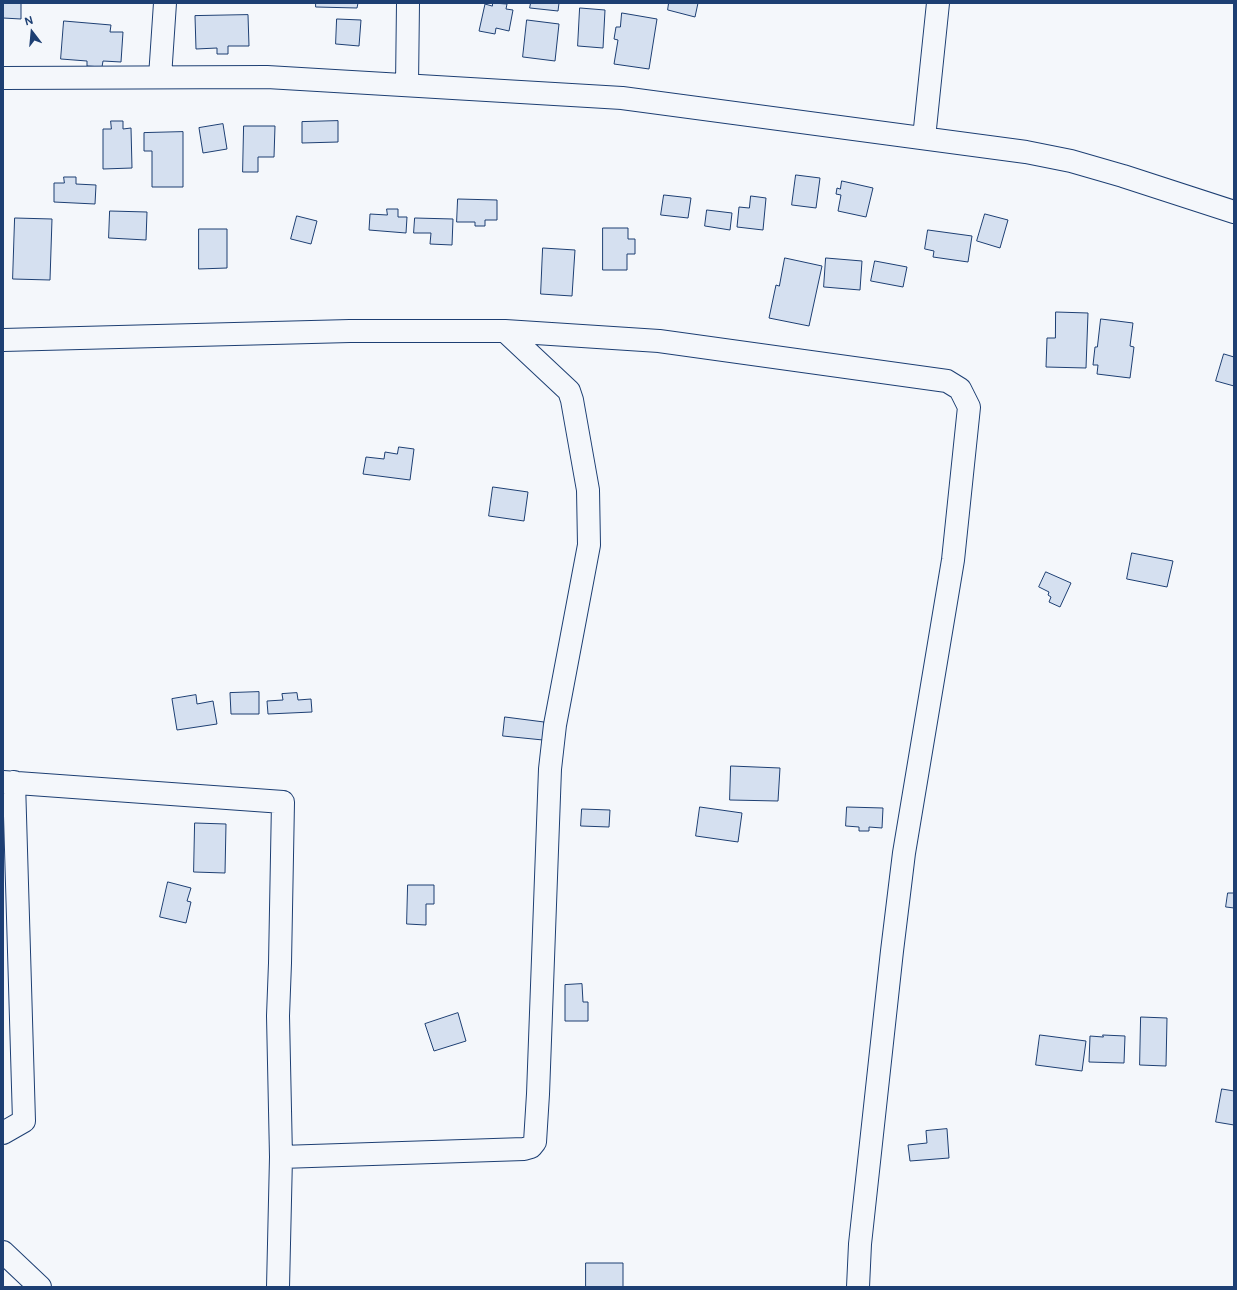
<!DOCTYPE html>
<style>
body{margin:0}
#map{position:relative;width:1237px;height:1290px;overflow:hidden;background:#f4f7fb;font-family:"DM Sans",sans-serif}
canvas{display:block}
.frame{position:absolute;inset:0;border:4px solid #1d3f73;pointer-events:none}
.north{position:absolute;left:12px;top:12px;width:40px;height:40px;-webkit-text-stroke:3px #f4f7fb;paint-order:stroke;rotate:344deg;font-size:11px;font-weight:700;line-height:16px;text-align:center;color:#1d3f73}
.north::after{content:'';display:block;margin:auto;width:14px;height:18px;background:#1d3f73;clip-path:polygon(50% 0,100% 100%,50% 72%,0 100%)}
</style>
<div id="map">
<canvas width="1237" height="1290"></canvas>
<div class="frame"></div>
<div class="north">N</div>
</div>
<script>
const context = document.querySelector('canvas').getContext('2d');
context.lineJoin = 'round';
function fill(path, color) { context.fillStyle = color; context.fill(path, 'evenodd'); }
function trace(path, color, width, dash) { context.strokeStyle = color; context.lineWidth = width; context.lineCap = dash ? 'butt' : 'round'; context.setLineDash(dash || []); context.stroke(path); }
const building = new Path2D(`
 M3 3H21V19L3 18Z
 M316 3H358L357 8 316 7Z
 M493 3 507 4 506 9 513 10 509 31 496 28 495 34 479 31 485 4 492 6Z
 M531 3H559L558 11 530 8Z
 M669 3H698L695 17 668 10Z
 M580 8 605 10 603 48 578 46Z
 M622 13 657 19 649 69 614 64 618 40 614 39 616 27H620Z
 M248 15 249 46H228V54H217V48L196 49 195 16Z
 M337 19 361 20 359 46 336 44Z
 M527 20 559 24 555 61 523 57Z
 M64 21 111 25 110 32H123L121 62 103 61 102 67 87 66V61L61 59Z
 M111 121H123V129L131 128 132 168 103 169V129H111Z
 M338 121V142L302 143V122Z
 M223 124 227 149 203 153 199 128Z
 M244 126H275L274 157H258V172H243Z
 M183 132V187H152V151H144V133Z
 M796 175 820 178 816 208 792 205Z
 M64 177H76V184L96 185 95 204 54 202V183H64Z
 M842 181 873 188 866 217 838 211 841 195 836 194 837 188 840 189Z
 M664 195 691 198 688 218 661 215Z
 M751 196 766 198 763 230 737 227 739 207 749 208Z
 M458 199 497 200V220H485V226H475V222H457Z
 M387 209H398V217H407L406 233 369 230 370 214 387 215Z
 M707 210 732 213 730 230 705 226Z
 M110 211 147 212 146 240 109 238Z
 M985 214 1008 220 1000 248 977 241Z
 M297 216 317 221 311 244 291 239Z
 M15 218 52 219 50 280 13 279Z
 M415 218 453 219 452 245 430 244 431 233H414Z
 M603 228H628V239H635V254H627V270H603Z
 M199 229H227V268L199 269Z
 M928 230 972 236 968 262 933 257 934 251 925 249Z
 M543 248 575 250 572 296 541 294Z
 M785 258 822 266 809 326 769 318 776 285 779 286Z
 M826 258 862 261 860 290 824 287Z
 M875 261 907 267 903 287 871 281Z
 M1056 312 1088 313 1086 368 1046 367 1047 338H1055Z
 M1101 319 1133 323 1130 346 1134 347 1130 378 1097 374 1098 365H1093L1095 347H1097Z
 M1224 354 1234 357V386L1216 381Z
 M399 447 414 449 410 480 363 474 366 457 384 459 385 452 397 454Z
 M493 487 528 492 524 521 489 516Z
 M1132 553 1173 561 1167 587 1127 579Z
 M1046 572 1071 583 1060 607 1049 602 1051 597 1048 595 1049 592 1039 587Z
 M259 692V714H231L230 693Z
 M297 693 298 700 311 699 312 712 268 714 267 701 283 700 282 694Z
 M196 695 197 704 213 701 217 724 177 730 172 699Z
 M505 717 544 722 543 740 503 736Z
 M731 766 780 768 778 801 730 800Z
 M700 807 742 813 738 842 696 836Z
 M847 807 883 808 882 828 869 827V831H859V827L846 826Z
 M582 809 610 810 609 827 581 826Z
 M195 823 226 824 225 873 194 872Z
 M168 882 191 888 187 901 191 902 186 923 160 917Z
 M408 885H434V904H426V925L407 924Z
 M1228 893H1234V908L1226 907Z
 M582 984 583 1002H588V1021H565V985Z
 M458 1013 466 1041 434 1051 425 1024Z
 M1141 1017 1167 1018 1166 1066 1140 1065Z
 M1040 1035 1086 1041 1082 1071 1036 1065Z
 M1103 1035 1125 1036 1124 1063 1089 1062 1090 1036 1103 1037Z
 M1222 1089 1234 1091V1125L1216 1122Z
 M947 1129 949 1158 910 1161 908 1145 927 1143 926 1131Z
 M586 1263H623V1287H586Z`);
const minor = new Path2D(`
 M160 77 165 3
 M3 78 267 77 622 98 1026 152 1071 161 1123 176 1234 212
 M407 85 408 3
 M924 138 938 3
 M3 340 350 331H505L659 341 947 381 960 389 969 407 953 560 904 853 892 951 860 1244 858 1287
 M3 782 283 802 280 963 278 1016 281 1157 278 1287
 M3 1133 24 1121 14 782
 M281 1157 524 1149 531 1147 535 1142 538 1094 550 769 555 725 589 545 588 490 572 400 569 391 505 331
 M3 1252 40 1287`);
fill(building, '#d5e0f0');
trace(building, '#1d3f73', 1);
trace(minor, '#1d3f73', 24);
trace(minor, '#f4f7fb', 22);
</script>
